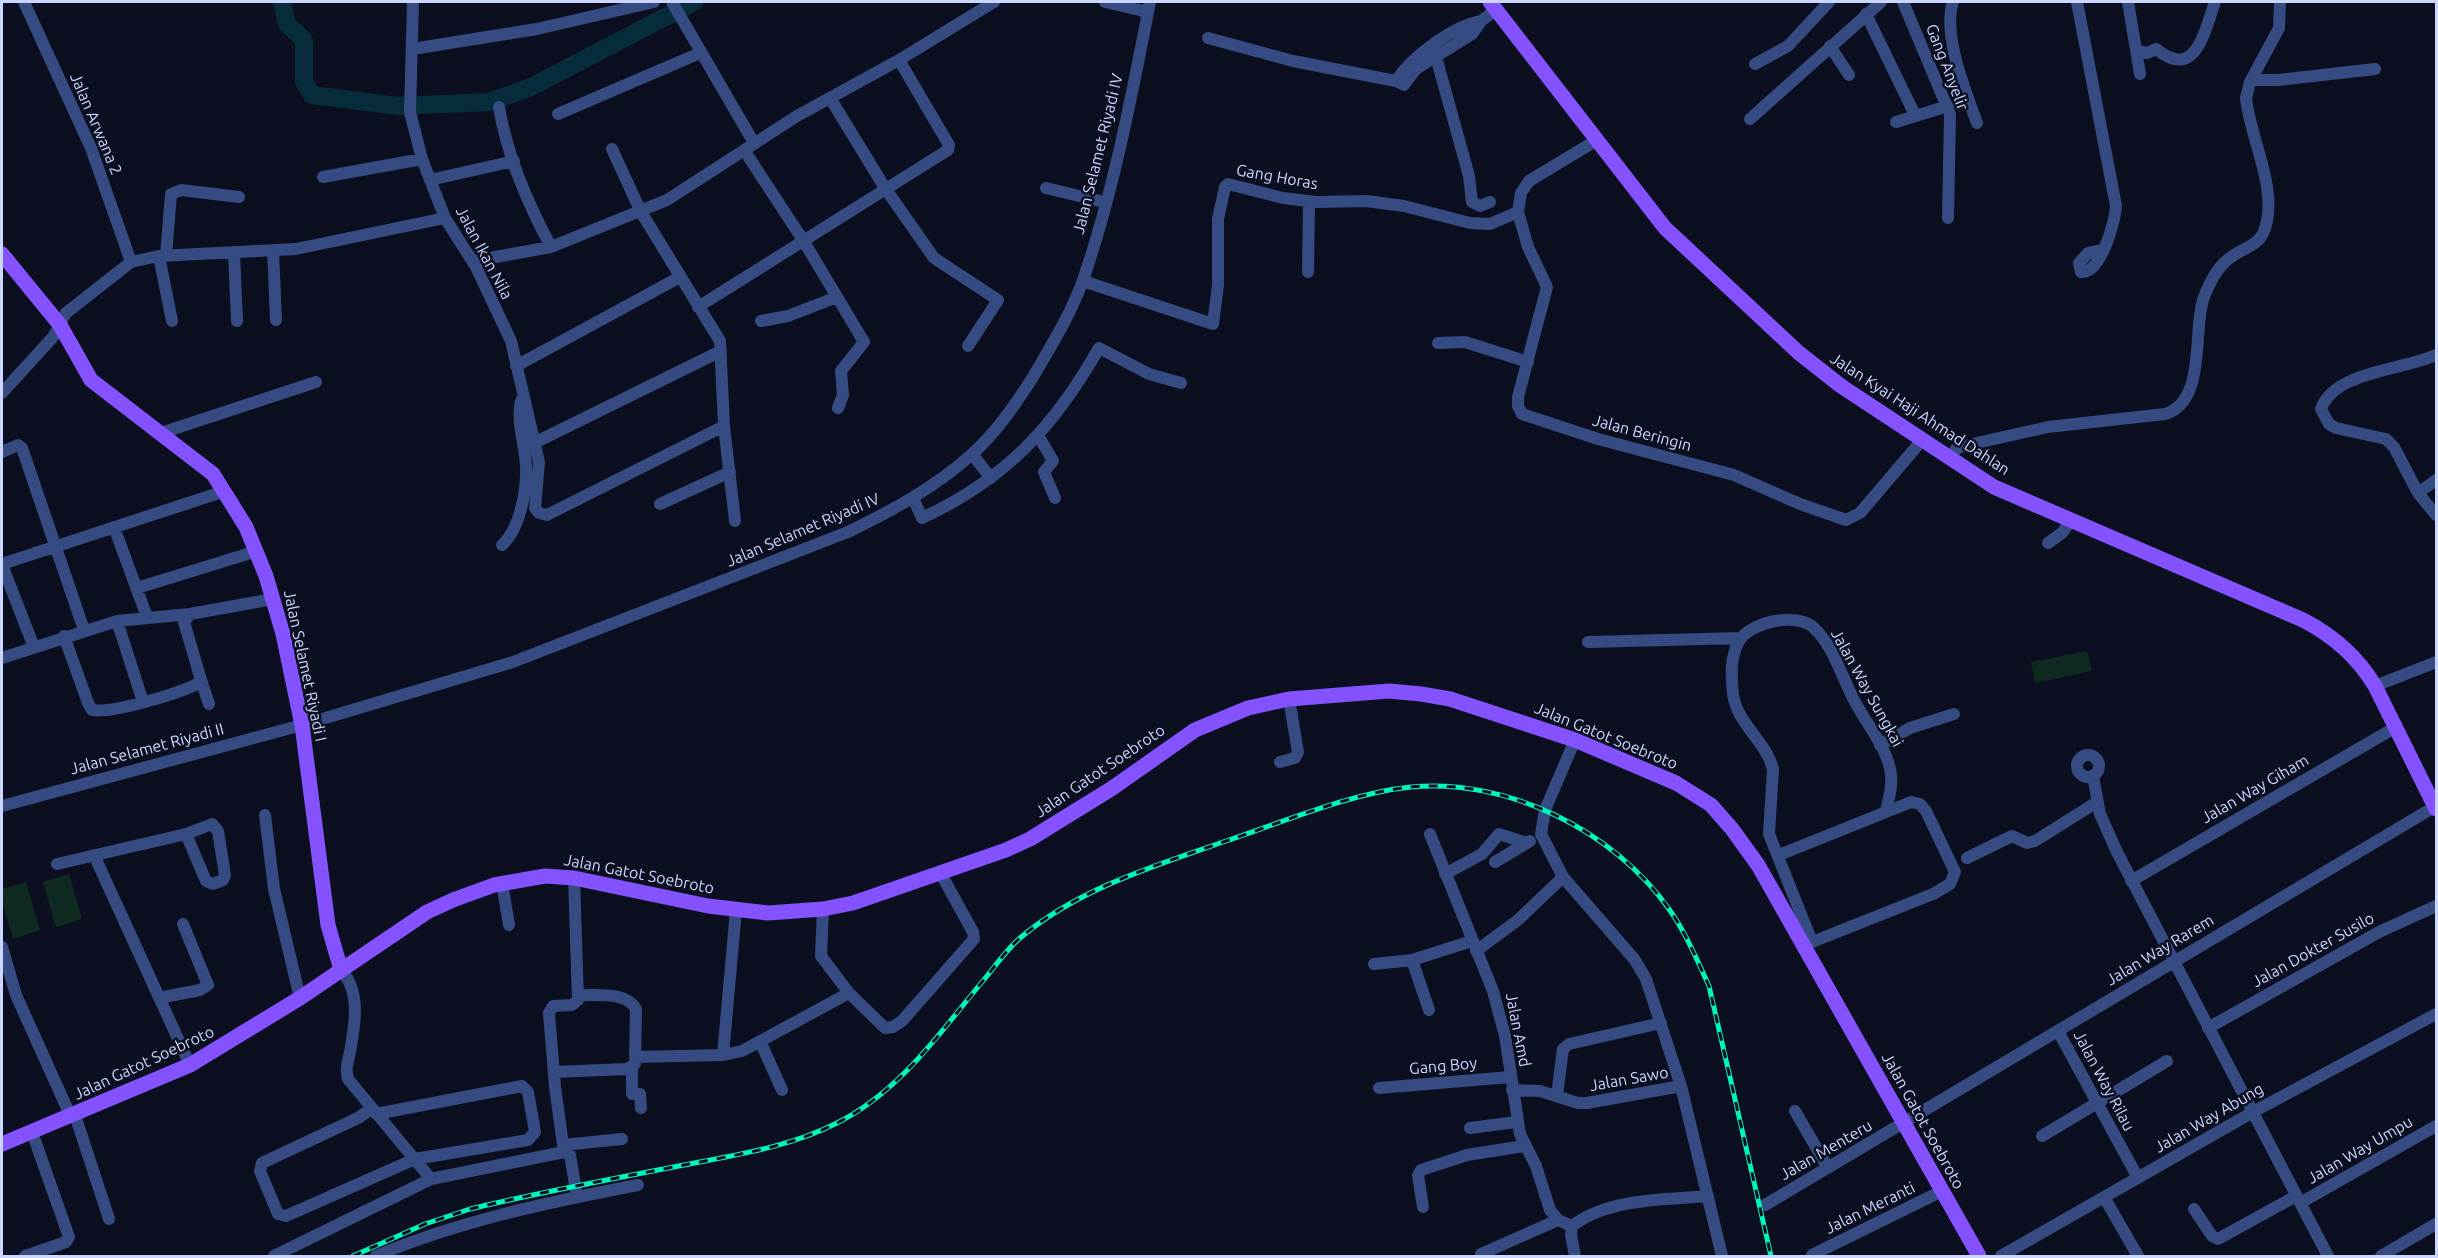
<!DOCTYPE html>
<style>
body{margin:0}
#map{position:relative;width:2438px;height:1258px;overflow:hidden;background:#0c0f20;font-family:Ubuntu,sans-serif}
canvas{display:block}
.frame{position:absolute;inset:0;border:3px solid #cbd6ff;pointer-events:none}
</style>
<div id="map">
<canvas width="2438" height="1258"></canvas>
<div class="frame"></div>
</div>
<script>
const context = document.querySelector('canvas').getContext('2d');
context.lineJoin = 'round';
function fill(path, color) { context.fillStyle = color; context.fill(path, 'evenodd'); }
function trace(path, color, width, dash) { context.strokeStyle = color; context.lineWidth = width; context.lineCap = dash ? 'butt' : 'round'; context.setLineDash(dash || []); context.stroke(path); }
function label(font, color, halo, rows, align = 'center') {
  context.font = font + ' Ubuntu,sans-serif'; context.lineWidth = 5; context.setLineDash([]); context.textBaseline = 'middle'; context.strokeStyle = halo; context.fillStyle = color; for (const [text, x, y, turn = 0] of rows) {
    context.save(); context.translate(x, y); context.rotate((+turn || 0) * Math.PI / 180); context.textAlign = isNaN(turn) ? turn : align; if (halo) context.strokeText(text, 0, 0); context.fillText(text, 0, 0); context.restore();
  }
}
const green = new Path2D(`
 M2087 651 2092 671 2035 683 2031 662Z
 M69 874 82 919 56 927 43 882Z
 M26 882 40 930 13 939 2 901V889Z`);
const river = new Path2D(`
 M282 2 287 24 304 40V82L312 95 398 106 489 102 531 87 694 2`);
const minor = new Path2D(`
 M24 2 91 148 131 262
 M413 2 410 112 422 159 445 218 476 267 511 341 539 462 535 508 539 513 547 515 724 426
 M672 2 754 143
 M1105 2 1148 12
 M1903 2 1950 114 1948 218
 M1953 2C1942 34 1966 92 1977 123
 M2077 2 2116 206C2115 222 2101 274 2081 272L2079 263 2088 253 2103 250
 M2128 2 2140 74
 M1866 14 1915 115
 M1208 38 1293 61 1396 81 1404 85 1416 69 1472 34 1481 21 1496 10
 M1433 46 1469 176 1472 202 1480 206 1490 202
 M1830 46 1849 75
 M412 49 537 29 654 2
 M2137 51 2147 53 2156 49C2196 81 2204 32 2215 2
 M1755 64 1788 46 1829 2
 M2251 80H2278L2375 69
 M1396 81C1412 56 1452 27 1481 21
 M830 98 885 188 934 258 998 300 968 346
 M499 107C507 156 528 204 551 247
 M558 114 700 53
 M1750 119 1881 2
 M1896 122 1948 106
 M1597 140 1529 181 1521 193 1518 212 1528 247 1547 287 1518 397V406L1522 414 1598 439 1734 475 1800 504 1846 520 1860 513 1923 439
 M612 149 641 212 720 341 724 426 735 521
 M744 150 803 240 864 342 841 371 843 395 838 408
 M323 177 422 159
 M430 180 514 161
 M1046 188 1104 202
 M273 250 276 320
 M234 252 237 321
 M159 256 172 321
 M166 256 171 194 181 190 239 197
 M473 261 551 247 667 200 797 116 899 60 994 2
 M1308 272 1309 201
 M1083 281 1213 324 1218 285V219L1225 187 1228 184 1283 198 1316 202 1366 201 1404 206 1470 223 1490 224 1518 212
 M698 307 948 150 949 145 899 60
 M761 321 788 316 837 297
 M1438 343 1465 342 1528 362
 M2436 355C2404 370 2334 371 2321 409L2329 424 2336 428 2386 439 2394 447 2418 493 2436 515
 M516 366 680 277
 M2 393 53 337 66 313 131 262 159 256 296 249 445 218
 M161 433 316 382
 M1038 435 1053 461 1044 472 1055 498
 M536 442 721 351
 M2 452 18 445 22 448 84 630
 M972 454 991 478
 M1949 458 1957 448 1963 446 2048 427 2165 414C2206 402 2193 332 2203 300 2208 286 2215 271 2226 261 2248 242 2264 250 2268 214 2272 178 2250 135 2246 98L2250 82 2279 28 2280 2
 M2418 493 2436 480
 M913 498 922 518C1006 479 1054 427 1099 348L1149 374 1181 383
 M660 504 730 472
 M114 527 147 617
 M2048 543 2062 533 2071 520
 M502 545C520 529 527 490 526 466 525 444 516 422 521 401
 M2 564 225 491
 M2 565 34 647
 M137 588 257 551
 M117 621 143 702
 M64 636 88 703 92 710C111 714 181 693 199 683L201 680 184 622 190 614
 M1588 642 1741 638
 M2 658 117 621 190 614 273 599
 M201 680 209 704
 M2375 686 2436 662
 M1575 740 1545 810 1541 834 1563 877 1635 960 1646 979 1681 1086 1722 1256
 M1880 745 1910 728 1954 714
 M2077 766a11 11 0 1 1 22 0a11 11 0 1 1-22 0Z
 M1280 762 1295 758 1298 752 1289 699
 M2093 776 2100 814 2117 852 2328 1256
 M2 806 302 725 513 662 848 532C893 510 934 488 971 455 996 433 1015 405 1033 377 1051 346 1071 314 1083 280 1114 190 1132 94 1150 2
 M265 815 274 889 300 998
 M1430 834 1493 991 1505 1036 1520 1134 1536 1166 1550 1210 1558 1220 1572 1226
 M94 855 190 1065
 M1779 855 1911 802 1920 804 1926 811 1955 872 1950 884 1933 894 1807 944
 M1967 858 2012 836 2027 843 2035 841 2097 802
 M1495 862 1530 841
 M57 864 186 834 212 824 218 831 225 875 223 880 213 884 206 881 186 834
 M1445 874 1482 854 1499 834 1527 843
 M2131 881 2396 727
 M502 883 509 925
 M823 909 821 956 849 993 885 1028 893 1027 902 1021 974 939 973 932 941 874
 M1812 942 1769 834 1773 769C1766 741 1737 724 1733 694 1731 675 1730 658 1739 641 1750 622 1796 612 1813 627 1833 645 1841 675 1853 698 1865 723 1888 747 1891 775 1893 787 1888 800 1886 811
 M2 947 16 995 71 1117
 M1476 951 1518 920 1563 877
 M1374 964 1412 960
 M341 970C361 991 355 1025 350 1052 348 1062 345 1068 348 1079L431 1179
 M159 998 200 990 208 985 183 924
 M1429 1010 1412 960 1472 941
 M2208 1028 2379 932 2436 906
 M2058 1031 2138 1178
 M760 1041 782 1090
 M723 1055 736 910
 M636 1057 723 1055 742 1051 849 993
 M632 1067V1094H640L641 1108
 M554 1072 627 1069 635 1064 636 1009C626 991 597 996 579 995
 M1379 1088 1510 1077
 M1512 1090 1540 1091 1578 1103H1587L1681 1086
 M1557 1095 1563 1049 1569 1044 1661 1023
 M371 1109 358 1118 262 1163 260 1171 278 1214 286 1216 415 1159 528 1140 535 1132 528 1092 522 1086 376 1114
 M1795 1111 1828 1168
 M75 1115 109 1219
 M1470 1128 1516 1122
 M2042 1136 2167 1061
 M563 1145 622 1139
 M564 1152 555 1087 549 1013 553 1006 572 1005 578 1000 574 878
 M564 1152 570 1155 577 1196
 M2104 1197 2138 1256
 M2300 1203 2436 1126
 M1765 1205 2436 806
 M1423 1207 1418 1175 1421 1170 1467 1155 1524 1146
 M2194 1209 2212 1236 2218 1239 2296 1196
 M1481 1254 1558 1220
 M1812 1255 1942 1191
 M25 1256 66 1242 69 1237 32 1132
 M274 1256 431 1179 564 1152
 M376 1256C459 1221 549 1202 638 1185
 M1575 1256 1571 1235 1572 1226C1609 1198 1663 1200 1708 1196
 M2001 1256 2253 1112 2436 1014
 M2381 1256 2436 1224`);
const major = new Path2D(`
 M1490 2 1665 228 1799 353 1841 386 1994 487 2303 620C2334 636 2357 656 2375 686L2436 809
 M2 254 60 325 91 380 213 474 246 527 266 576 283 634 302 725 328 925 341 970
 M2 1144 190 1065 300 998 427 912 453 900 494 885 545 876 574 878 708 906 768 913 823 909 853 903 1006 850 1030 839 1111 789 1195 730 1248 708 1289 699 1389 691 1421 694 1450 699 1575 740 1676 783 1711 805 1732 829 1758 865 1979 1256`);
const rail = new Path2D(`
 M353 1256 425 1224 470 1209C541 1192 612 1179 684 1165 736 1155 790 1147 837 1123 899 1092 939 1034 982 982 994 968 1006 950 1020 938 1079 888 1157 865 1229 840 1286 821 1351 793 1411 787 1507 778 1613 830 1669 909 1686 933 1697 960 1709 986L1771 1256`);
const streetNames = [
 ["Gang Anyelir",1947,67,69],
 ["Jalan Arwana 2",96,124,67],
 ["Jalan Selamet Riyadi IV",1098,154,-76],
 ["Gang Horas",1277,177,10],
 ["Jalan Ikan Nila",484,253,62],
 ["Jalan Kyai Haji Ahmad Dahlan",1920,414,33],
 ["Jalan Beringin",1642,433,15],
 ["Jalan Selamet Riyadi IV",803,530,-23],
 ["Jalan Selamet Riyadi I",305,666,78],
 ["Jalan Way Sungkai",1867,688,61],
 ["Jalan Gatot Soebroto",1606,736,22],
 ["Jalan Selamet Riyadi II",147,749,-15],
 ["Jalan Gatot Soebroto",1100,771,-34],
 ["Jalan Way Giham",2255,789,-30],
 ["Jalan Gatot Soebroto",639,874,11],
 ["Jalan Way Rarem",2160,950,-31],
 ["Jalan Dokter Susilo",2313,950,-29],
 ["Jalan Amd",1518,1030,79],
 ["Jalan Gatot Soebroto",144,1063,-25],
 ["Gang Boy",1443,1066,-5],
 ["Jalan Sawo",1629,1079,-10],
 ["Jalan Way Rilau",2104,1081,62],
 ["Jalan Way Abung",2209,1118,-30],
 ["Jalan Gatot Soebroto",1923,1121,61],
 ["Jalan Menteru",1826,1150,-30],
 ["Jalan Way Umpu",2360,1150,-30],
 ["Jalan Meranti",1870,1208,-26]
];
fill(green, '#0f2a20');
trace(river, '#072d3d', 18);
trace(minor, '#354b81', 12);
trace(major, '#8552ff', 15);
trace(rail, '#00f6bd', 5);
trace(rail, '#0c0f20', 3, [9]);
label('16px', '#cbd6ff', '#0c0f20', streetNames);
</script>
